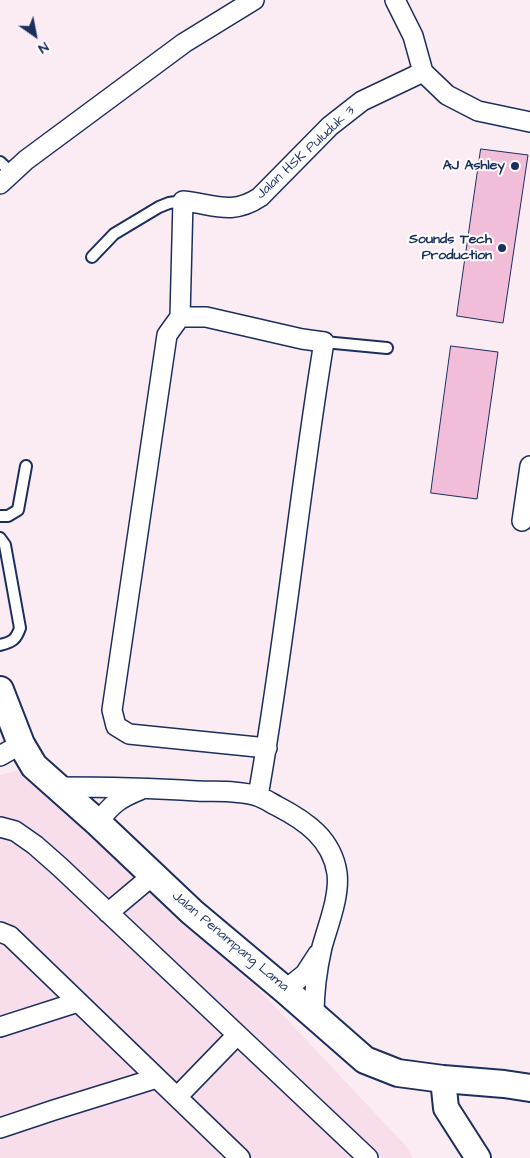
<!DOCTYPE html>
<style>
body{margin:0}
#map{position:relative;width:530px;height:1158px;overflow:hidden;background:#fbebf3;font-family:"Architects Daughter",sans-serif}
canvas{display:block}
.north{position:absolute;left:10px;top:10px;width:50px;height:50px;-webkit-text-stroke:4px #fff;paint-order:stroke;rotate:147deg;font-size:14px;font-weight:700;line-height:20px;text-align:center;color:#1b2f5e}
.north::after{content:'';display:block;margin:auto;width:18px;height:22px;background:#1b2f5e;clip-path:polygon(50% 0,100% 100%,50% 72%,0 100%)}
</style>
<div id="map">
<canvas width="530" height="1158"></canvas>
<div class="north">N</div>
</div>
<script>
const context = document.querySelector('canvas').getContext('2d');
context.lineJoin = 'round';
function fill(path, color) { context.fillStyle = color; context.fill(path, 'evenodd'); }
function trace(path, color, width, dash) { context.strokeStyle = color; context.lineWidth = width; context.lineCap = dash ? 'butt' : 'round'; context.setLineDash(dash || []); context.stroke(path); }
function label(font, color, halo, rows, align = 'center') {
  context.font = font + ' "Architects Daughter",sans-serif'; context.lineWidth = 4; context.setLineDash([]); context.textBaseline = 'middle'; context.strokeStyle = halo; context.fillStyle = color; for (const [text, x, y, turn = 0] of rows) {
    context.save(); context.translate(x, y); context.rotate((+turn || 0) * Math.PI / 180); context.textAlign = isNaN(turn) ? turn : align; if (halo) context.strokeText(text, 0, 0); context.fillText(text, 0, 0); context.restore();
  }
}
const built = new Path2D(`
 M34 766 152 876 406 1146 413 1158H0V775Z`);
const building = new Path2D(`
 M481 149 528 155 503 323 457 316Z
 M451 346 498 352 477 499 431 493Z`);
const service = new Path2D(`
 M0 162 12 173
 M92 257 114 234 159 207 169 203 183 201
 M324 342 387 348
 M0 516H8L18 510 26 466
 M0 538 5 545 20 628C16 640 12 642 0 645`);
const minor = new Path2D(`
 M395 0 413 36 423 72 447 95 478 111 530 122
 M0 184 26 160 184 43 254 0
 M180 317H206L302 339 324 342C299 493 285 645 258 796
 M522 521 530 466
 M267 748 129 734 116 726 112 710 167 335 180 317 183 201C213 204 232 216 260 197L330 126 362 101 423 72
 M0 756 21 744
 M57 787C104 787 150 788 197 791 216 792 238 790 257 796 264 798 271 803 277 806 306 821 332 839 337 873 340 896 328 925 322 947 317 969 314 992 314 1015
 M98 823C111 804 120 798 140 790
 M0 827 15 831 35 845 60 867 368 1158
 M108 913 152 876
 M0 932 10 936 240 1158
 M285 990 305 974 318 954
 M0 1027 78 1002
 M177 1097 237 1035
 M0 1128 54 1110 157 1078`);
const tertiary = new Path2D(`
 M443 1079 446 1108 478 1158`);
const secondary = new Path2D(`
 M0 690 21 744 34 766 98 823 192 912 285 990 365 1060 398 1073 443 1079 504 1084 530 1088`);
const markers = [
 [515,166,5,"#1b2f5e"],
 [502,248,5,"#1b2f5e"]
];
const streetNames = [
 ["Jalan HSK Puluduk 3",306,153,-43],
 ["Jalan Penampang Lama",230,942,40]
];
const poiNames = [
 ["AJ Ashley",505,166],
 ["Sounds Tech",492,240],
 ["Production",492,256]
];
fill(built, '#f8ddeb');
fill(building, '#f2bdd8');
trace(building, '#1b2f5e', 1);
trace(service, '#1b2f5e', 14);
trace(minor, '#1b2f5e', 22);
trace(tertiary, '#1b2f5e', 28);
trace(secondary, '#1b2f5e', 30);
trace(service, '#fff', 10);
trace(minor, '#fff', 19);
trace(tertiary, '#fff', 24);
trace(secondary, '#fff', 26);
for (const [x, y, r, color] of markers) { const dot = new Path2D(); dot.arc(x, y, r, 0, 2 * Math.PI); context.fillStyle = color; context.fill(dot); trace(dot, '#fff', 2); }
label('14px', '#1b2f5e', '#fff', streetNames);
label('bold 14px', '#1b2f5e', '#fff', poiNames, 'right');
</script>
